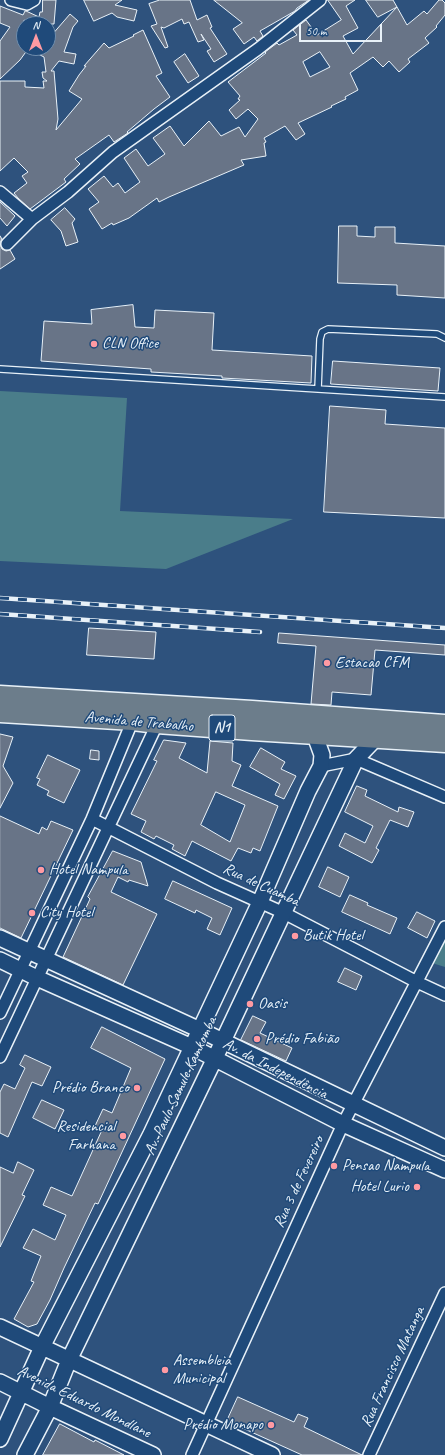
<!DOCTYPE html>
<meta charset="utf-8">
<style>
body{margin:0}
#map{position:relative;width:445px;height:1455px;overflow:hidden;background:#2e527d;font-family:Caveat,sans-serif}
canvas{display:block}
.north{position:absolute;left:16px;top:16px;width:40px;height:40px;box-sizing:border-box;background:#1f4a7a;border:1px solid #6f8dac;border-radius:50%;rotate:0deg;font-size:11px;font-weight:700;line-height:16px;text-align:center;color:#e8f1f8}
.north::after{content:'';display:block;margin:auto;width:14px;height:18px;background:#ff9aa2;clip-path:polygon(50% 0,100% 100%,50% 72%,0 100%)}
.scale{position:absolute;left:299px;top:24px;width:83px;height:18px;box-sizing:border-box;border:2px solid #e8f1f8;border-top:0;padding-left:5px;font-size:12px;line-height:14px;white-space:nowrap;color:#e8f1f8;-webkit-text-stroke:3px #1f4a7a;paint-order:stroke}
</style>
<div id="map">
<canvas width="445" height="1455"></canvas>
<div class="north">N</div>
<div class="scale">50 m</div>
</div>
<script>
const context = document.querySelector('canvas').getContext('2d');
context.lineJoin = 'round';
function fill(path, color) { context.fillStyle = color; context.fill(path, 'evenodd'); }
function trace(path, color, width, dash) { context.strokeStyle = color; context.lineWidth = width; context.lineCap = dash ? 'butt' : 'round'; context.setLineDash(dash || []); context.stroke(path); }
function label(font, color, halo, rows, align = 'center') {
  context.font = font + ' Caveat,sans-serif'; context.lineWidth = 3; context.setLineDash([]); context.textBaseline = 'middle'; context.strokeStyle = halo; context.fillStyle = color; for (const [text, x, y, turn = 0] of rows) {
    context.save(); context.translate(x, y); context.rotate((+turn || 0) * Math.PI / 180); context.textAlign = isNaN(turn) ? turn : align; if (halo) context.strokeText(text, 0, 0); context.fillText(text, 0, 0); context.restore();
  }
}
const green = new Path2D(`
 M0 391 127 398 120 511 293 519 166 569 0 561Z
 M445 940V967L432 963Z`);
const building = new Path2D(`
 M43 0H56L54 24H31L24 20V48H48V43L51 36 70 14 78 21 73 27 64 52 76 54 74 64 59 61 51 71H54L58 119 56 130 82 99 69 91 79 75 86 66H84L104 43 109 48 134 36 133 35 143 30 162 73 156 76 170 97 154 109 127 132 128 133 114 142 109 135 75 159 80 164 64 179 66 182 30 209 18 198 14 193 27 183 22 176 28 172 14 158 0 171V81H25V87L44 88 43 81H47L43 78 42 72H46L44 57 28 49 20 60 0 79V41L10 27 0 23V6L23 15 25 11H26L39 17 40 12H42Z
 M84 0H122L115 5 137 10 134 21 117 17 112 13 94 21Z
 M160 0H190L197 20 207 15 212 27 210 28 227 54 214 62 207 51 211 49 201 34 204 40 198 42 189 22 184 24 182 19 164 28 161 27 168 47 165 48 151 26 157 24 149 4Z
 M214 0H309L297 8 295 11 260 31 263 36 257 41 254 37 244 44 233 29 242 23Z
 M328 0H355L346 6 358 28 343 36 353 54 397 7 407 25 424 11 427 14 439 0H442L445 3V15L436 26 437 27 425 38 429 43 408 59 410 62 399 72 389 61 383 67 373 57 350 73 358 90 345 97 346 99 331 106 332 107 298 123 305 134 296 140 285 126 264 138 266 142 264 143 266 156 241 160 244 165 169 197 159 202 157 198 129 218 113 225 112 223 102 229 89 209 99 202 88 189 104 176 113 187 118 183 125 193 140 182 124 158 136 149 148 166 165 154 153 138 170 126 184 146 209 121 221 136 239 127 245 137 258 119 248 109 236 119 229 110 240 100 238 99 240 96 228 82 266 53 265 52 277 43 279 45 297 35 293 30 306 20 317 35 341 20ZM320 52 330 67 310 77 303 62Z
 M366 0H393L397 7 378 17Z
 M185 54 199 76 188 83 174 62Z
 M0 202 15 216 7 226 0 218Z
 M65 208 75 219 72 223 78 242 66 246 61 231 51 220Z
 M339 226H357V236L375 237V227H395V243L445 246V298L397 295V285L338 283Z
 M0 236 2 239 0 243 2 249 6 251 10 250 15 259 0 269Z
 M133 305 135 327 154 328 155 310 214 313 212 350 312 356 311 383 222 378V376L151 372V369L41 361 44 321 92 324 91 310Z
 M333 361 440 368 438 391 331 384Z
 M330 406 386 410 385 424 445 428V518L324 512Z
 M89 628 156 632 154 659 87 655Z
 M279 633 445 645V655L375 650 371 695 332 692 331 705 311 704 316 646 278 643Z
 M0 734 13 737 3 766 13 783 0 808Z
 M164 740 186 743 179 758 207 773 210 741 233 743 232 761 241 765 232 786 278 806 260 851 253 848 251 853 238 848 231 861 192 841 185 856 172 849 174 845 156 836 154 839 141 832 146 821 131 814 157 761 154 760ZM216 792 245 805 230 842 201 825Z
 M261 748 285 762 281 769 296 776 284 799 275 795 280 784 250 767Z
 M91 750 99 751V760L90 759Z
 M48 755 80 770 64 803 47 795 49 791 37 785 40 779 37 778Z
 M357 786 367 790 365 796 398 812 399 807 414 812 408 827 390 820 376 848 379 850 372 863 339 846 345 833 365 843 373 826 345 812Z
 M0 816 39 834 42 827 47 830 51 821 73 830 21 938 0 928Z
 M113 851 141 862 148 886 129 880 128 882 118 877 111 892 157 914 123 985 63 957 90 899 88 897Z
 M328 867 349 877 340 897 319 887Z
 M173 881 232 908 220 935 207 929 212 918 196 910 195 913 165 899Z
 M350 895 368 903 367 905 397 918 390 934 342 912Z
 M417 912 435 921 427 938 408 928Z
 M345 968 362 976 356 990 338 982Z
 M253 1016 266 1022 260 1033 292 1048 286 1061 241 1040Z
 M102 1027 165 1059 98 1204 95 1203 64 1268 50 1300 37 1324 28 1327 14 1319 34 1282 31 1281 41 1256 23 1248 33 1229 55 1240 66 1215 43 1205 51 1187 72 1196 102 1130 95 1126 103 1109 112 1113 131 1068 91 1048Z
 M25 1055 51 1067 42 1086 32 1082 8 1137 0 1133V1092L4 1084 15 1089 25 1068 20 1065Z
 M42 1100 64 1110 55 1129 33 1118Z
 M18 1162 34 1170 22 1195 25 1196 0 1247V1167L13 1173Z
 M238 1397 294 1422 298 1414 308 1418 304 1427 362 1455H302L227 1421Z
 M60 1424 94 1442 95 1440 124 1455H43Z`);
const lane = new Path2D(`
 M0 369 445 397
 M318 389 320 339 322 332 328 329 437 334 445 338`);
const street = new Path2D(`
 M11 0 27 4 34 0
 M0 192 32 219
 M7 244 32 219 68 192 113 152 258 49 320 0
 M321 766 356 759 445 797
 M92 819 217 883 284 913 417 982 445 995
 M0 1013 92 819 134 717
 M0 1057 159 720
 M192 1455 343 1124 445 927
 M369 1455 445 1293`);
const secondary = new Path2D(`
 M0 938 200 1030 445 1148
 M0 960 37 978 192 1047 343 1124 445 1170
 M0 1327 272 1455
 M0 1382 50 1407 153 1455
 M0 1439 42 1347 151 1134 260 902 308 791 321 766 322 755 314 733
 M25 1455 50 1407 69 1360 215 1058 356 759 376 738`);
const highway = new Path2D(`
 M0 696 252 711 445 725
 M0 712 133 720 157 723 252 730 445 742`);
const rail = new Path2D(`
 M0 598 445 628
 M0 614 260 632`);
const markers = [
 [94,344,4,"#ff9aa2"],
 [327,663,4,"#ff9aa2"],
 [41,870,4,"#ff9aa2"],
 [32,913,4,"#ff9aa2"],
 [295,936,4,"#ff9aa2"],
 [250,1004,4,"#ff9aa2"],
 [257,1039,4,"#ff9aa2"],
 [137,1088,4,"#ff9aa2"],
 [123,1136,4,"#ff9aa2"],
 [334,1166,4,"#ff9aa2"],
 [417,1187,4,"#ff9aa2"],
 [165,1370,4,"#ff9aa2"],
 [271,1425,4,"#ff9aa2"]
];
const shields = [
 [222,728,26]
];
const shieldNames = [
 ["N1",222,728]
];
const poiNames = [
 ["CLN Office",102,344],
 ["Estacao CFM",335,663],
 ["Hotel Nampula",49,870],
 ["City Hotel",40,913],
 ["Butik Hotel",303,936],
 ["Oasis",258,1004],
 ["Prédio Fabião",265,1039],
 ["Prédio Branco",129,1088,"right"],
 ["Residencial",115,1127,"right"],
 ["Farhana",115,1145,"right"],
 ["Pensao Nampula",342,1166],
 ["Hotel Lurio",409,1187,"right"],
 ["Assembleia",173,1361],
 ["Municipal",173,1379],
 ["Prédio Monapo",263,1425,"right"]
];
const streetNames = [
 ["Avenida de Trabalho",139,722,5],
 ["Rua de Cuamba",261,885,25],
 ["Av. da Independência",275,1069,27],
 ["Av. Paulo Samule Kamkomba",181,1086,-65],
 ["Rua 3 de Fevereiro",299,1182,-65],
 ["Rua Francisco Matanga",393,1367,-65],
 ["Avenida Eduardo Mondlane",84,1402,26]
];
fill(green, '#4a7d8a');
fill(building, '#687487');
trace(building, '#e8f1f8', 1);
trace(lane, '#e8f1f8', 8);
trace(street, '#e8f1f8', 14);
trace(secondary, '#e8f1f8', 18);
trace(highway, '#e8f1f8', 23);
trace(lane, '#1f4a7a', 5.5);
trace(street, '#1f4a7a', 11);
trace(secondary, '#1f4a7a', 15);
trace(highway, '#6c7d8b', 20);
trace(rail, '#e8f1f8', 4.5);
trace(rail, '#1f4a7a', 3, [9]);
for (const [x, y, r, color] of markers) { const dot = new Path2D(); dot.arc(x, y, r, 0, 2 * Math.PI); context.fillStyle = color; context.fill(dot); trace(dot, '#1f4a7a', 1.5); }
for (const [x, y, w] of shields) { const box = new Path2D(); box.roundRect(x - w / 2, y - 13, w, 26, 3); context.fillStyle = '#1f4a7a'; context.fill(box); trace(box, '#e8f1f8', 1); }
label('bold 15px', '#e8f1f8', null, shieldNames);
label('16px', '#e8f1f8', '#1f4a7a', poiNames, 'left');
label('16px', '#e8f1f8', '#1f4a7a', streetNames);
</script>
